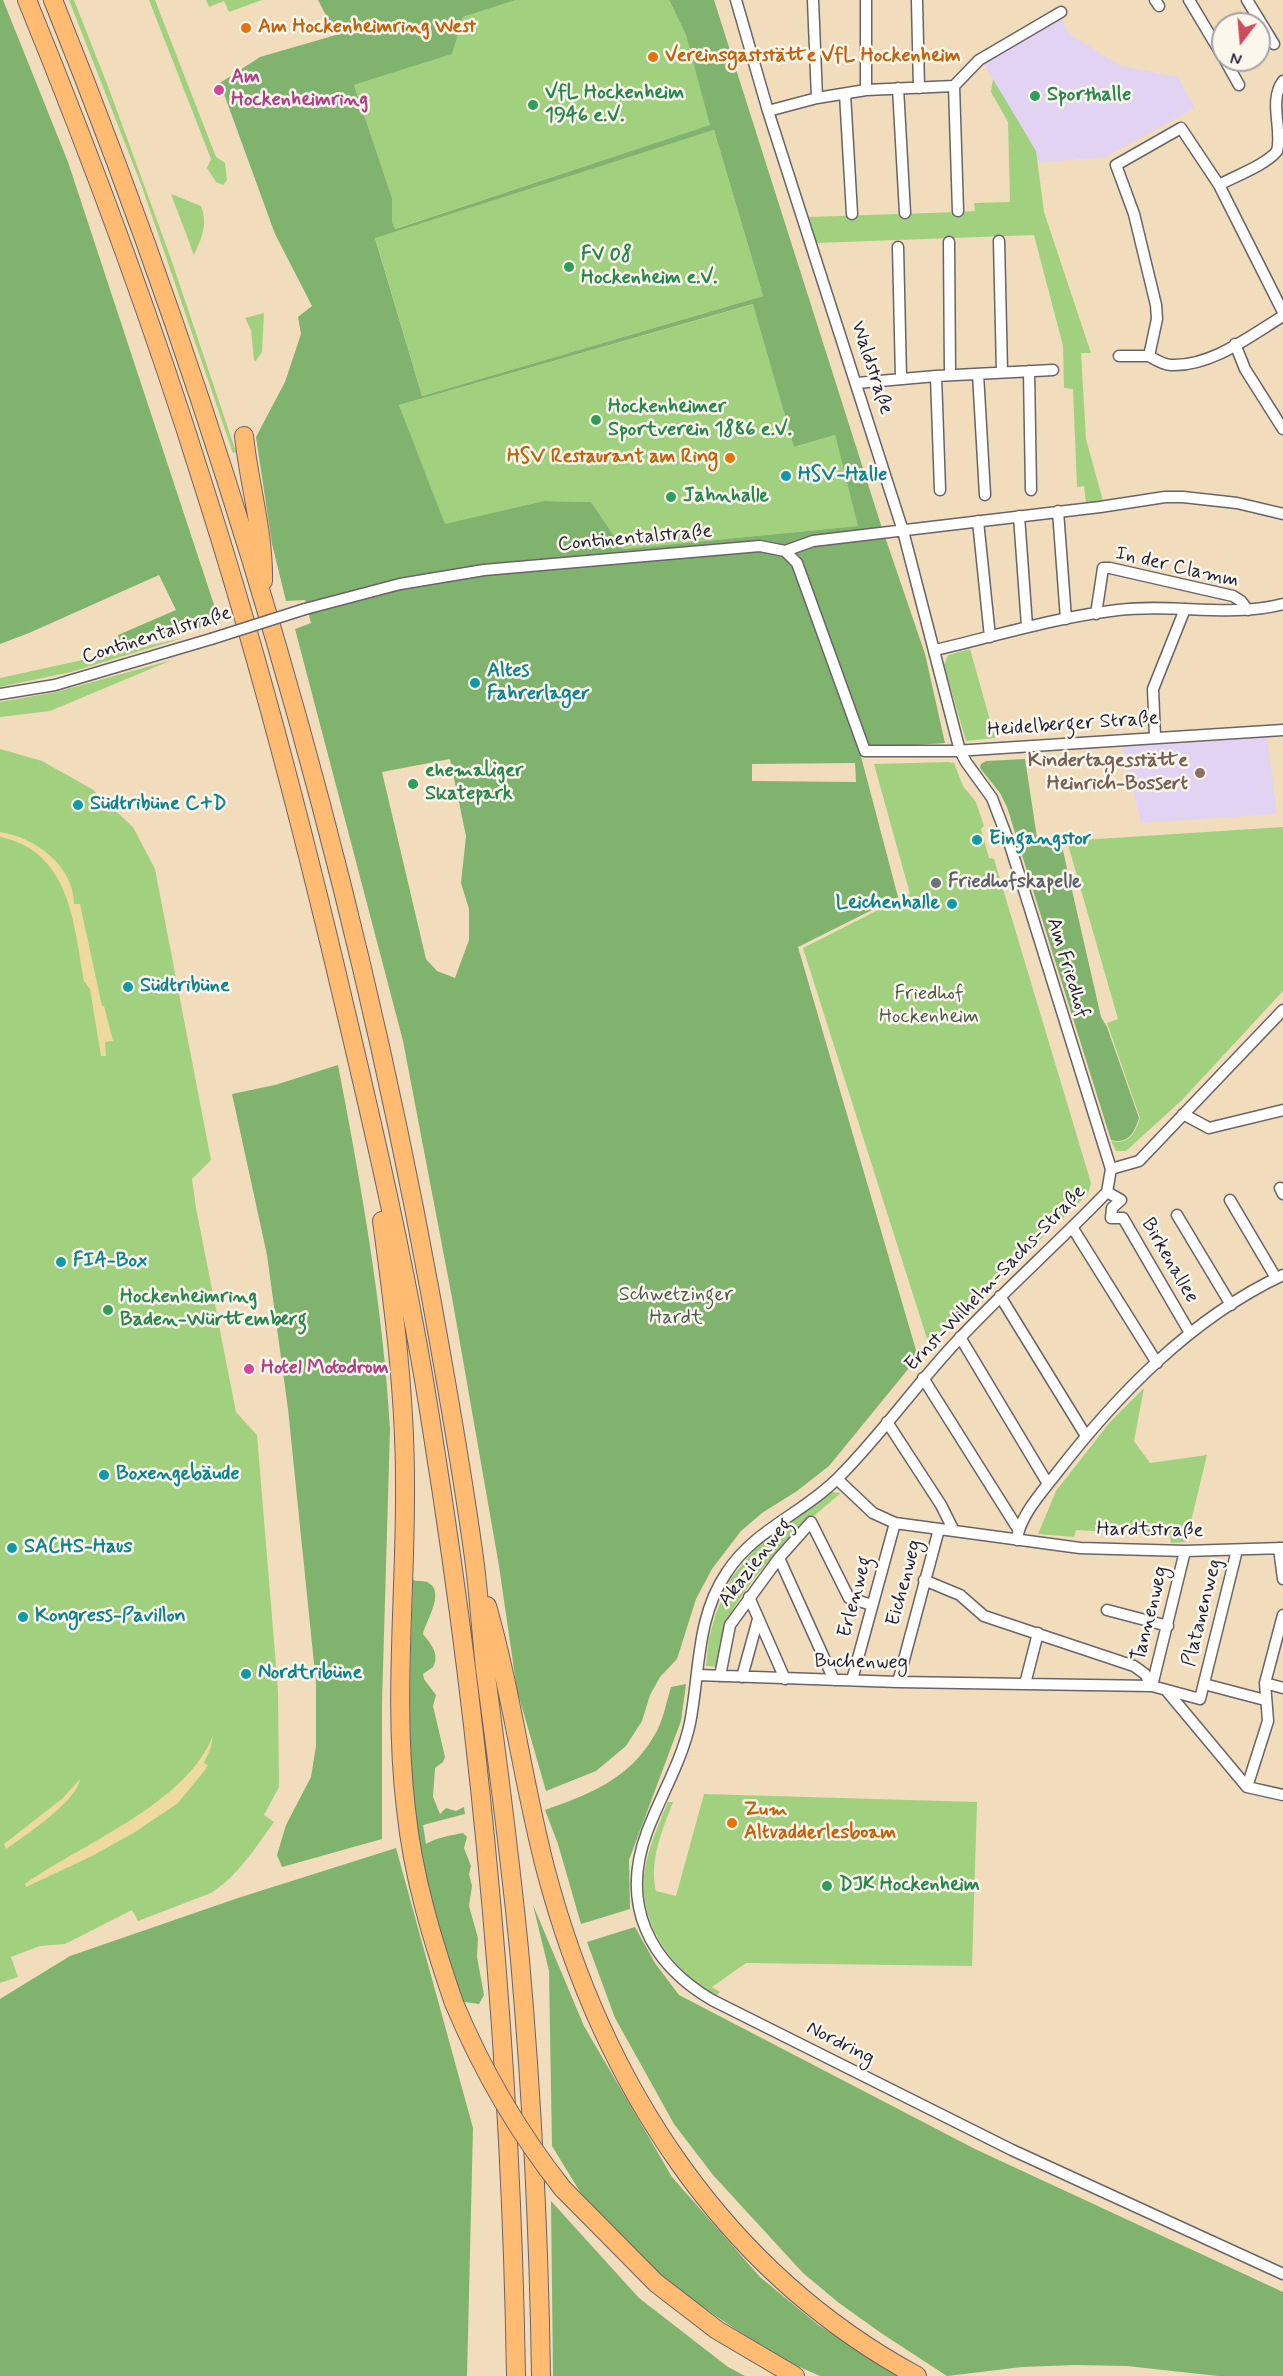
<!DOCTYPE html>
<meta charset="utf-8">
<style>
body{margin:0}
#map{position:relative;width:1283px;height:2376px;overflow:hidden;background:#f1ddbc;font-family:Mynerve,sans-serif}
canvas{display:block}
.north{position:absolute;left:1211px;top:12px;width:60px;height:60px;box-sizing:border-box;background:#fbf7ec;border:2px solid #a4a2a5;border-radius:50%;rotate:196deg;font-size:16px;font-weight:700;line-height:24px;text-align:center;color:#22223b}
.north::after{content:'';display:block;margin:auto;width:21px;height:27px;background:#d1495b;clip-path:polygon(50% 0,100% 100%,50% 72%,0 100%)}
</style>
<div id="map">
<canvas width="1283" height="2376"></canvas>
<div class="north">N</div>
</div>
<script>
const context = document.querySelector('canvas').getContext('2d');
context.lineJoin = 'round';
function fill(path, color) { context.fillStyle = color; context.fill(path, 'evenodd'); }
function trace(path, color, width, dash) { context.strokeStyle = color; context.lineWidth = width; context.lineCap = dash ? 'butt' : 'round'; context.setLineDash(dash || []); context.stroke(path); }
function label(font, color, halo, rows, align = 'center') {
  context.font = font + ' Mynerve,sans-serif'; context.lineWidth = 5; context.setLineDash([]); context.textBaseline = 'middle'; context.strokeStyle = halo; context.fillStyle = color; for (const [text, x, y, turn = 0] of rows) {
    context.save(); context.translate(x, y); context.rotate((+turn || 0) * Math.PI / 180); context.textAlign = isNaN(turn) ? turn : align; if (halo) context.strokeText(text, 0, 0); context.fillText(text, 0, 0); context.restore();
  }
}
const built = new Path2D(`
 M1061 18 1070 34 1119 65 1171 76 1177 75 1195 108 1106 157 1035 163 1014 116 983 62Z
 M1267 737 1277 814 1141 823 1122 747Z`);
const green = new Path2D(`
 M69 0H74L109 89 170 256 236 452 233 453 142 187Z
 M149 0H155L216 157 225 163 227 180 223 185 216 182 207 168 211 159Z
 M206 0H262L229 12 224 1 209 7Z
 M516 0H669L686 35 711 125 394 229 392 222V198L354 85 451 54 463 17Z
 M993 79 1036 151 1044 212 1091 353H1081L1086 439 1103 501 1086 503 1084 486 1077 487 1073 389 1064 388 1063 346 1034 235 816 243 809 217 958 212 975 211 974 203 1010 202 1008 122 991 92Z
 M714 130 763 296 422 396 375 237Z
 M171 194 201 206C208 224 202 238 194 255Z
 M754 304 794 447 835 435 859 526 623 549 591 502 544 501 445 525 399 405Z
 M264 313 262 352 256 361 254 360 251 330 245 318Z
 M183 638 71 672 0 687V678Z
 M970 649 995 738 966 741 944 665 948 655Z
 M172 660 50 711 0 717V702L56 692Z
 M0 749 42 761 92 789 133 827 155 869 211 1160 192 1179 196 1208 236 1412 257 1435 278 1690 279 1787 264 1815 274 1822C255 1848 239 1875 211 1893L138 1921 132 1910 65 1944 40 1946 11 1957 18 1977 0 1983Z
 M948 762 954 763 963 786 976 802 984 826 981 829 989 858 994 859 1091 1183 1088 1194 929 1345 803 948 910 894 874 764Z
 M1283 827V991L1182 1100 1126 1151H1116L1111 1141C1129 1145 1135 1134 1140 1118L1107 1023 1118 1019 1067 841Z
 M1144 1388 1134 1441 1150 1463 1207 1455 1186 1542 1171 1543 1170 1535 1076 1530 1074 1537 1038 1534 1056 1491 1110 1422Z
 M831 1492 841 1493C800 1527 750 1573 727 1622 721 1634 721 1653 718 1667L706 1666 709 1638 716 1613 732 1577 761 1542Z
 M704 1794 977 1802 972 1966 746 1963 712 1987 720 1992 716 1996C674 1971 640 1928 644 1876 647 1850 658 1826 668 1802H673C662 1831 649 1860 656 1891L676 1896Z`);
const forest = new Path2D(`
 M0 0H3L68 162 220 623 121 645 118 635 176 610 159 575 29 633 0 644Z
 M318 0H516L463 17 452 54 354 85 392 198V222L395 229 710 125 686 35 669 0H714L881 525 925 654 945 743 859 749 898 897 798 947 918 1357 829 1466 797 1491 762 1513 741 1531 712 1569 696 1599 677 1659 660 1677 650 1695 642 1721 626 1746 596 1771 546 1791 517 1690 499 1566 453 1303 403 1041 295 629 311 623 305 600 286 601 272 544 256 437 285 382 301 334 298 317 312 306 275 234 220 83 260 57 336 35ZM714 130 763 296 422 396 375 238ZM753 304 794 447 835 435 858 526 623 549 591 502 544 501 445 524 399 405ZM450 759 466 836 461 883 469 909V940L455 978 437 971 426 959 382 772ZM855 763 856 782 752 781V764Z
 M1025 759 1038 844 1061 842 1101 1017 1107 1027 1139 1118C1134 1134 1128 1144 1111 1140L1007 807 1000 793 980 768 981 764 986 761Z
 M338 1065C361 1185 383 1306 390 1429L382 1703V1839L282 1867 277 1855 286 1825 311 1777 316 1746V1683L288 1409 267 1255 232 1094 275 1085Z
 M413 1580C418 1582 422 1580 427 1582 447 1591 425 1622 423 1634 431 1644 440 1654 433 1667L423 1674 424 1679 436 1695 433 1706 445 1757 443 1762 435 1768 433 1797 440 1814 446 1808 456 1811 464 1807 465 1814 423 1825 426 1844C435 1838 452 1835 463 1833L467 1837 464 1848 471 1866 469 1874 472 1886 469 1906 478 1938 477 1957 484 1995 479 2004 464 2002 457 1985C445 1948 432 1910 424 1871 405 1776 410 1677 413 1580Z
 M686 1684 681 1721 629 1860 630 1909 581 1924 558 1844 545 1810C590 1794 629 1779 654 1736 663 1722 666 1703 671 1687Z
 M396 1848 473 2128 467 2376H0V1999L70 1956 238 1898Z
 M533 1905 584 2026 672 2177 760 2277 817 2324 898 2376H820L795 2365 754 2342 687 2296 653 2268 582 2195 552 2146 549 1971Z
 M635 1927 655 1963 679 1995 975 2149 1283 2292V2376H1218L1127 2366 1075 2365 1022 2367 947 2376 881 2333 839 2303 803 2273 713 2175 674 2124 615 2018 587 1942Z
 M551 2201 639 2298 728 2367 745 2376H553Z`);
const sand = new Path2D(`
 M0 832C35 837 74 866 74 904H80L102 1006H104L113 1041 105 1042 106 1056H101L90 989 84 981C74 924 70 851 0 837Z
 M213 1735 211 1747 204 1763 208 1765 205 1770 178 1803 135 1832 92 1856 26 1887 25 1884C81 1844 188 1803 213 1735Z
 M80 1779C78 1800 25 1836 6 1849L4 1844 63 1798Z`);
const minor = new Path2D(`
 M736 0 768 111 903 531 960 751 966 762 992 798 1010 845 1111 1169 1107 1192C1059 1242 1007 1288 959 1339 917 1383 882 1434 839 1477 804 1513 755 1529 727 1572 696 1617 700 1672 690 1723 682 1761 660 1797 647 1832 620 1904 649 1963 712 2000L1012 2150 1283 2274
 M813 0 817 98
 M866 0V90
 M1155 0 1159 6
 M1189 0 1223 57
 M1247 0 1274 44
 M917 1 919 88
 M1225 60 1239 85
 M1283 81C1268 101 1283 130 1277 151 1266 165 1235 176 1219 185L1181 128 1116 165 1134 214 1156 305 1157 319 1149 356C1156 360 1164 365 1171 365 1211 367 1250 336 1283 316
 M954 86 958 211
 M898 88 905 213
 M845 94 852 214
 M768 111 817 98 866 90 954 86 979 60 1061 12
 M1219 185 1283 312
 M999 241 1002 372
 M949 242 950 375
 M898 247 901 378
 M1235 344 1245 369 1283 429
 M1119 356H1149
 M1029 371 1031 490
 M978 374 985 495
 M936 376 940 490
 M857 383 936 376 1053 370
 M1058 511 1066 619
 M1019 516 1027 626
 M978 521 990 637
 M785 551 797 563 865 751H955L1283 730
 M305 609 400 584 484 570 760 546 785 551 813 541 1100 507 1165 497H1183L1237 503 1283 514
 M1096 614 1103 568H1110L1233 596 1241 601 1248 610
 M935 650C996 636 1056 617 1118 610 1173 603 1230 618 1283 604
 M0 694 55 685 211 639
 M1155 737 1153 689 1185 609
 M1183 1114 1209 1128 1283 1110
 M1111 1169 1139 1161 1283 1010
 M1280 1188 1283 1194
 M1107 1192 1121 1200 1112 1208 1111 1218H1123L1190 1333
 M1230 1200 1276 1278
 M1177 1215 1231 1305
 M1072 1227 1157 1363
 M1000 1296 1086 1436
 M960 1337 1048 1484
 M923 1378 1018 1529
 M887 1422 941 1505 954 1531
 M837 1479 873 1513 895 1523 1080 1548 1185 1551 1283 1548
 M1017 1540C1019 1517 1042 1492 1056 1474 1117 1395 1191 1318 1283 1275
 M1279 1548 1283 1579
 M779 1558 834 1680
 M924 1580 960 1595 984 1616 1134 1666 1145 1674 1152 1686
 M749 1597 785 1679
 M1107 1610 1168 1626
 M697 1675 898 1682 1152 1686 1200 1699 1237 1550
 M720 1676 730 1625 779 1558 811 1522 849 1598 872 1605
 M742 1677 758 1619
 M852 1680 895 1523
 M898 1682 939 1529
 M1265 1683 1283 1688
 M1025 1684 1038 1633
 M1204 1684 1265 1700
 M1152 1686 1185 1551
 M1166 1690 1247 1787
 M1247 1787 1268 1721 1265 1683 1283 1615
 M1247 1787 1283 1795`);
const motorway = new Path2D(`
 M27 0C92 159 152 320 203 484 258 655 303 829 344 1004 378 1147 411 1291 433 1436 483 1748 511 2061 516 2376
 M53 0C221 417 349 850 430 1292 446 1380 462 1469 474 1558 479 1595 481 1631 485 1668 498 1765 511 1862 520 1960 532 2098 539 2237 541 2376
 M244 436C249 484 264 532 263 581
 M382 1221C394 1308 405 1395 405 1483 406 1591 393 1702 406 1809 413 1877 432 1939 454 2003
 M487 1606C512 1693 523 1784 546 1871 602 2082 721 2270 917 2376
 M563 2189 656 2283 717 2330 795 2376`);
const minorBridge = new Path2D(`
 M211 639 305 609`);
const motorwayBridge = new Path2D(`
 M454 2003C482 2070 517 2131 563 2189`);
const markers = [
 [246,28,6,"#e8710a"],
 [653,57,6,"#e8710a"],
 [219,90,6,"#d1479c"],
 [1035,96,6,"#2e9e5b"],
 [533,105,6,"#2e9e5b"],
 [569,267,6,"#2e9e5b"],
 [596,420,6,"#2e9e5b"],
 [730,458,6,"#e8710a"],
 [786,476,6,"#0f9aa8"],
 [671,497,6,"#2e9e5b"],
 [475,683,6,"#0f9aa8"],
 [1200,773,6,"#8d6e63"],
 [413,784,6,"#2e9e5b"],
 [78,805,6,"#0f9aa8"],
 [977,840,6,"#0f9aa8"],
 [936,883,6,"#6b7280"],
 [952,904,6,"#0f9aa8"],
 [128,987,6,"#0f9aa8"],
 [61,1262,6,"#0f9aa8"],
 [108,1310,6,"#2e9e5b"],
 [249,1369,6,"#d1479c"],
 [104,1475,6,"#0f9aa8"],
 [12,1548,6,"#0f9aa8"],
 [23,1617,6,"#0f9aa8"],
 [246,1674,6,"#0f9aa8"],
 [732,1823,6,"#e8710a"],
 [827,1886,6,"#2e9e5b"]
];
const foodNames = [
 ["Am Hockenheimring West",258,28],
 ["Vereinsgaststätte VfL Hockenheim",665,57],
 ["HSV Restaurant am Ring",718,458,"right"],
 ["Zum",744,1811],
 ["Altvadderlesboam",744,1834]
];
const hotelNames = [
 ["Am",231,78],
 ["Hockenheimring",231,101],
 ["Hotel Motodrom",261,1369]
];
const leisureNames = [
 ["VfL Hockenheim",545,94],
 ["1946 e.V.",545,117],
 ["Sporthalle",1047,96],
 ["FV 08",581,256],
 ["Hockenheim e.V.",581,279],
 ["Hockenheimer",608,408],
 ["Sportverein 1886 e.V.",608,431],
 ["Jahnhalle",683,497],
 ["ehemaliger",425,772],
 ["Skatepark",425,795],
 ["Hockenheimring",120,1298],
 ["Baden-Württemberg",120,1321],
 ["DJK Hockenheim",839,1886]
];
const streetNames = [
 ["Waldstraße",871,368,72],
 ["Continentalstraße",635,539,-5],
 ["In der Clamm",1177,568,13],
 ["Continentalstraße",157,636,-17],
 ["Heidelberger Straße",1073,725,-4],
 ["Am Friedhof",1067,968,73],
 ["Birkenallee",1169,1261,60],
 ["Ernst-Wilhelm-Sachs-Straße",996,1279,-46],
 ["Hardtstraße",1150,1531,1],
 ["Akazienweg",756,1563,-52],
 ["Eichenweg",905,1583,-75],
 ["Erlenweg",856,1597,-75],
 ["Platanenweg",1203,1613,-76],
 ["Tannenweg",1151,1614,-76],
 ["Buchenweg",861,1663,1],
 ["Nordring",840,2044,27]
];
const cultureNames = [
 ["HSV-Halle",798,476],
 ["Altes",487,672],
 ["Fahrerlager",487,695],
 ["Südtribüne C+D",90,805],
 ["Eingangstor",989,840],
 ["Leichenhalle",940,904,"right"],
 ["Südtribüne",140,987],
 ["FIA-Box",73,1262],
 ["Boxengebäude",116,1475],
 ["SACHS-Haus",24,1548],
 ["Kongress-Pavillon",35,1617],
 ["Nordtribüne",258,1674]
];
const educationNames = [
 ["Kindertagesstätte",1188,762],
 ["Heinrich-Bossert",1188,785]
];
const worshipNames = [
 ["Friedhofskapelle",948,883]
];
const parkNames = [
 ["Friedhof",929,995],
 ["Hockenheim",929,1018],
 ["Schwetzinger",676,1296],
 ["Hardt",676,1319]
];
fill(built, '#e3d3f2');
fill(green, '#a1d17f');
fill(forest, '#80b36e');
fill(sand, '#eeda9e');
trace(minor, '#6a6368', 13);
trace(motorway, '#6a6368', 20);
trace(minor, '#fff', 10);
trace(motorway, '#ffbb71', 18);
trace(minorBridge, '#6a6368', 13, []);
trace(motorwayBridge, '#6a6368', 20, []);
trace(minorBridge, '#fff', 10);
trace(motorwayBridge, '#ffbb71', 18);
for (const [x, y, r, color] of markers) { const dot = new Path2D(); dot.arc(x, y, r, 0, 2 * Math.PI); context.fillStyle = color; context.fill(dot); trace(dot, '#fbf7ec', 2); }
label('bold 20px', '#c56008', '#fbf7ec', foodNames, 'left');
label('bold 20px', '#b23c85', '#fbf7ec', hotelNames, 'left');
label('bold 20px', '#27864d', '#fbf7ec', leisureNames, 'left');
label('20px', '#22223b', '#fbf7ec', streetNames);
label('bold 20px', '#0d838f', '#fbf7ec', cultureNames, 'left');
label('bold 20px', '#785e54', '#fbf7ec', educationNames, 'right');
label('bold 20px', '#5b616d', '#fbf7ec', worshipNames, 'left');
label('20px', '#48574f', '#fbf7ec', parkNames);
</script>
